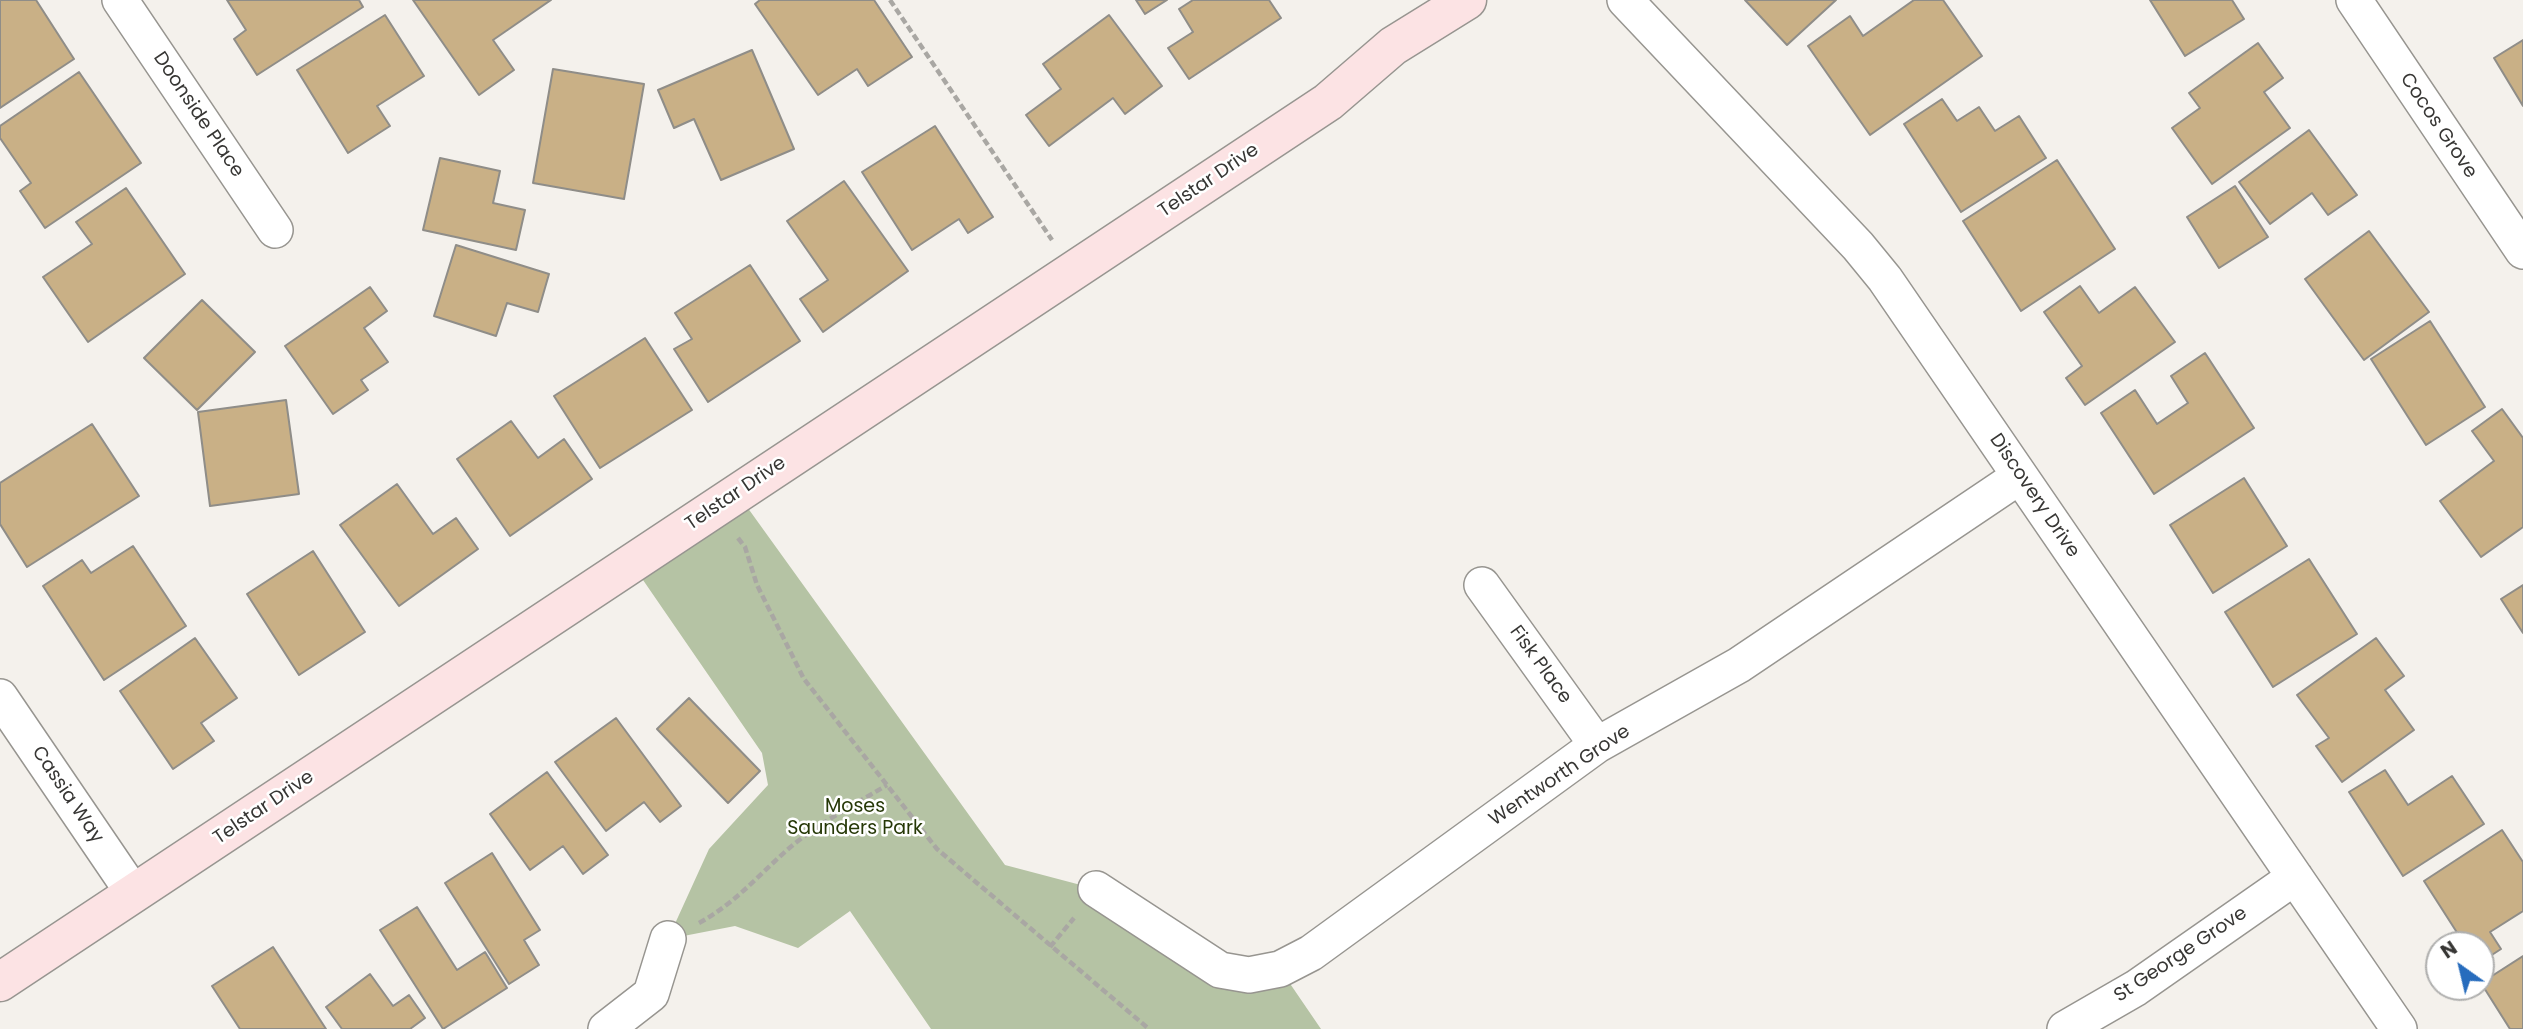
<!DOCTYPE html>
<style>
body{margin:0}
#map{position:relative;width:2523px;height:1029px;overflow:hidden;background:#f4f1ec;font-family:Poppins,sans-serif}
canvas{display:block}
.north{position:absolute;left:2425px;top:931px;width:70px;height:70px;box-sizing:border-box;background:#fff;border:2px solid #afafae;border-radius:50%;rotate:326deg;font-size:19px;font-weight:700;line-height:28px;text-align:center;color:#373634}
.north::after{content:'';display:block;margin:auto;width:24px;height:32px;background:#276cbd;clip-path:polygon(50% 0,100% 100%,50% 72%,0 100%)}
</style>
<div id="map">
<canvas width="2523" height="1029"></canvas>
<div class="north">N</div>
</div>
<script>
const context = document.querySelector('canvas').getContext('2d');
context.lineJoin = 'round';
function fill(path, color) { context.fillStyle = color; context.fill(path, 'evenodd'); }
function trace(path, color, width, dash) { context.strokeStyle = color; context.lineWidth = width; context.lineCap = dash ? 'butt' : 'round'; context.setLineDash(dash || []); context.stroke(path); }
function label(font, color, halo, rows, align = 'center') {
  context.font = font + ' Poppins,sans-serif'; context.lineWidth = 5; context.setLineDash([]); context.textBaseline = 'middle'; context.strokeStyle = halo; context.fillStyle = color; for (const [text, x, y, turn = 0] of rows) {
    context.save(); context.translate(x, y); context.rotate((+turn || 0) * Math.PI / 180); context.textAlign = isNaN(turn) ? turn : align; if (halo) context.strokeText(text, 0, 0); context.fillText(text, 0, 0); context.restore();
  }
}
const green = new Path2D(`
 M737 493 1005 865 1096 889 1220 970 1280 969 1321 1029H931L850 911 798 948 735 926 668 939 709 849 768 785 762 753 632 564Z`);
const building = new Path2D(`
 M0 0H36L74 59 0 108Z
 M227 0H359L363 7 257 75 234 39 246 30Z
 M413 0H551L493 40 514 70 479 95Z
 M760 0H874L912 57 868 86 857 69 818 95 755 4Z
 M1136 0H1167L1145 14Z
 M1193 0H1269L1281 18 1189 79 1168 48 1193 32 1179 9Z
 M1745 0H1836L1787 45Z
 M1914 0H1943L1982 56 1870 135 1808 46 1850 16 1863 36Z
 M2150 0H2232L2244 19 2185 56Z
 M385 15 424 76 377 106 390 126 348 153 297 70Z
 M1109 15 1162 86 1125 114 1113 98 1049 146 1026 115 1061 89 1043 64Z
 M2523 40V106L2494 58Z
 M2258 43 2283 78 2264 92 2290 128 2212 184 2172 128 2200 108 2189 93Z
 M752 50 794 149 721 180 694 119 674 128 658 90Z
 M553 69 644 84 624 199 533 183Z
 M79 72 141 163 45 228 20 191 31 183 0 138V126Z
 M1942 99 1957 121 1979 107 1995 131 2019 116 2046 158 1961 212 1904 124Z
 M935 126 993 217 968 233 959 219 912 250 862 172Z
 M2309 130 2357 195 2328 215 2312 193 2270 224 2239 182Z
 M440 158 500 171 493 203 525 210 516 250 423 230Z
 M2057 160 2115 249 2021 311 1963 221Z
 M844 181 908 271 823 332 800 299 828 280 787 221Z
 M2235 186 2268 237 2219 268 2187 217Z
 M126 188 185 274 88 342 43 277 92 244 76 222Z
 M2369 231 2429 312 2364 360 2305 279Z
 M456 245 549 274 538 312 507 303 496 336 434 316Z
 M750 265 800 341 708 402 674 349 692 339 675 313Z
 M2080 286 2099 313 2135 287 2175 342 2085 405 2066 378 2082 366 2044 312Z
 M370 287 387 311 364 328 388 362 361 380 368 390 333 414 285 346Z
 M202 300 255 352 197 410 144 358Z
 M2430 321 2485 407 2426 445 2371 359Z
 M645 338 692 410 600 468 554 396Z
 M2205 353 2254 428 2154 494 2101 413 2135 390 2157 424 2188 403 2171 376Z
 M286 400 299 494 210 506 198 412Z
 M2502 409 2523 438V527L2481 557 2440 501 2494 461 2472 431Z
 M511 421 538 458 564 439 592 479 510 536 457 459Z
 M92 424 139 496 27 567 0 524V483Z
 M2244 478 2287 546 2213 593 2170 525Z
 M397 484 433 534 456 518 478 549 399 606 340 525Z
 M133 546 186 626 104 680 43 586 82 560 91 573Z
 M313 551 365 632 299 675 247 594Z
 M2309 559 2357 634 2273 687 2225 612Z
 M2523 585V633L2501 599Z
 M195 638 237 698 201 723 214 741 173 769 120 691Z
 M2376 638 2404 676 2385 690 2414 730 2342 782 2316 746 2329 738 2297 695Z
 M689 698 760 771 728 803 657 729Z
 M616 718 681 806 660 822 644 802 606 831 555 762Z
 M2385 770 2408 805 2452 776 2484 824 2403 876 2349 792Z
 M547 772 608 855 583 874 563 846 530 870 490 814Z
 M2502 830 2523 862V911L2490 932 2501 949 2481 962V945H2465L2424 881Z
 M492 853 540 930 524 940 539 965 509 984 445 883Z
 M417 907 457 970 485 952 507 988 443 1029 380 930Z
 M273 947 326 1029H240L212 986Z
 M2523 956V1029H2510L2481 983Z
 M370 974 393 1006 409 995 425 1018 410 1029H342L326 1007Z`);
const path = new Path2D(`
 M890 0 1052 240
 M738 538 745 547 757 585 804 679 937 849 1149 1029
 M699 923C734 904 758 876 787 850 817 824 854 805 887 785
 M1050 947 1074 918`);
const street = new Path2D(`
 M120 0 275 230
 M1625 0 1858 246 1885 279 2399 1029
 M2354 0 2523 251
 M1482 585 1597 745
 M0 697 134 894
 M1096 889 1220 970 1249 975 1280 969 1311 953 1597 745 1739 665 2020 476
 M606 1029 651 994 668 939
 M2065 1029 2136 988 2295 877`);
const secondary = new Path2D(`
 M0 982 1328 102 1393 46 1467 0`);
const streetNames = [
 ["Doonside Place",198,115,56],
 ["Cocos Grove",2438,126,56],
 ["Telstar Drive",1209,181,-34],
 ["Telstar Drive",736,494,-34],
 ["Discovery Drive",2034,496,56],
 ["Fisk Place",1540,665,54],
 ["Wentworth Grove",1560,776,-34],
 ["Cassia Way",67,795,56],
 ["Telstar Drive",264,808,-34],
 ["St George Grove",2181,955,-34]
];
const parkNames = [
 ["Moses",855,807],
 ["Saunders Park",855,829]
];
fill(green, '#b5c3a4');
fill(building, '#c9b086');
trace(building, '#8f8d88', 2);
trace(street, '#979590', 38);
trace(secondary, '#979590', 41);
trace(path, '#a9a7a3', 4.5, [7, 3.5]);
trace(street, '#fff', 35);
trace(secondary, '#fce3e4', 38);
label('19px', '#373634', '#fff', streetNames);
label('19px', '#263807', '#fff', parkNames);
</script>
